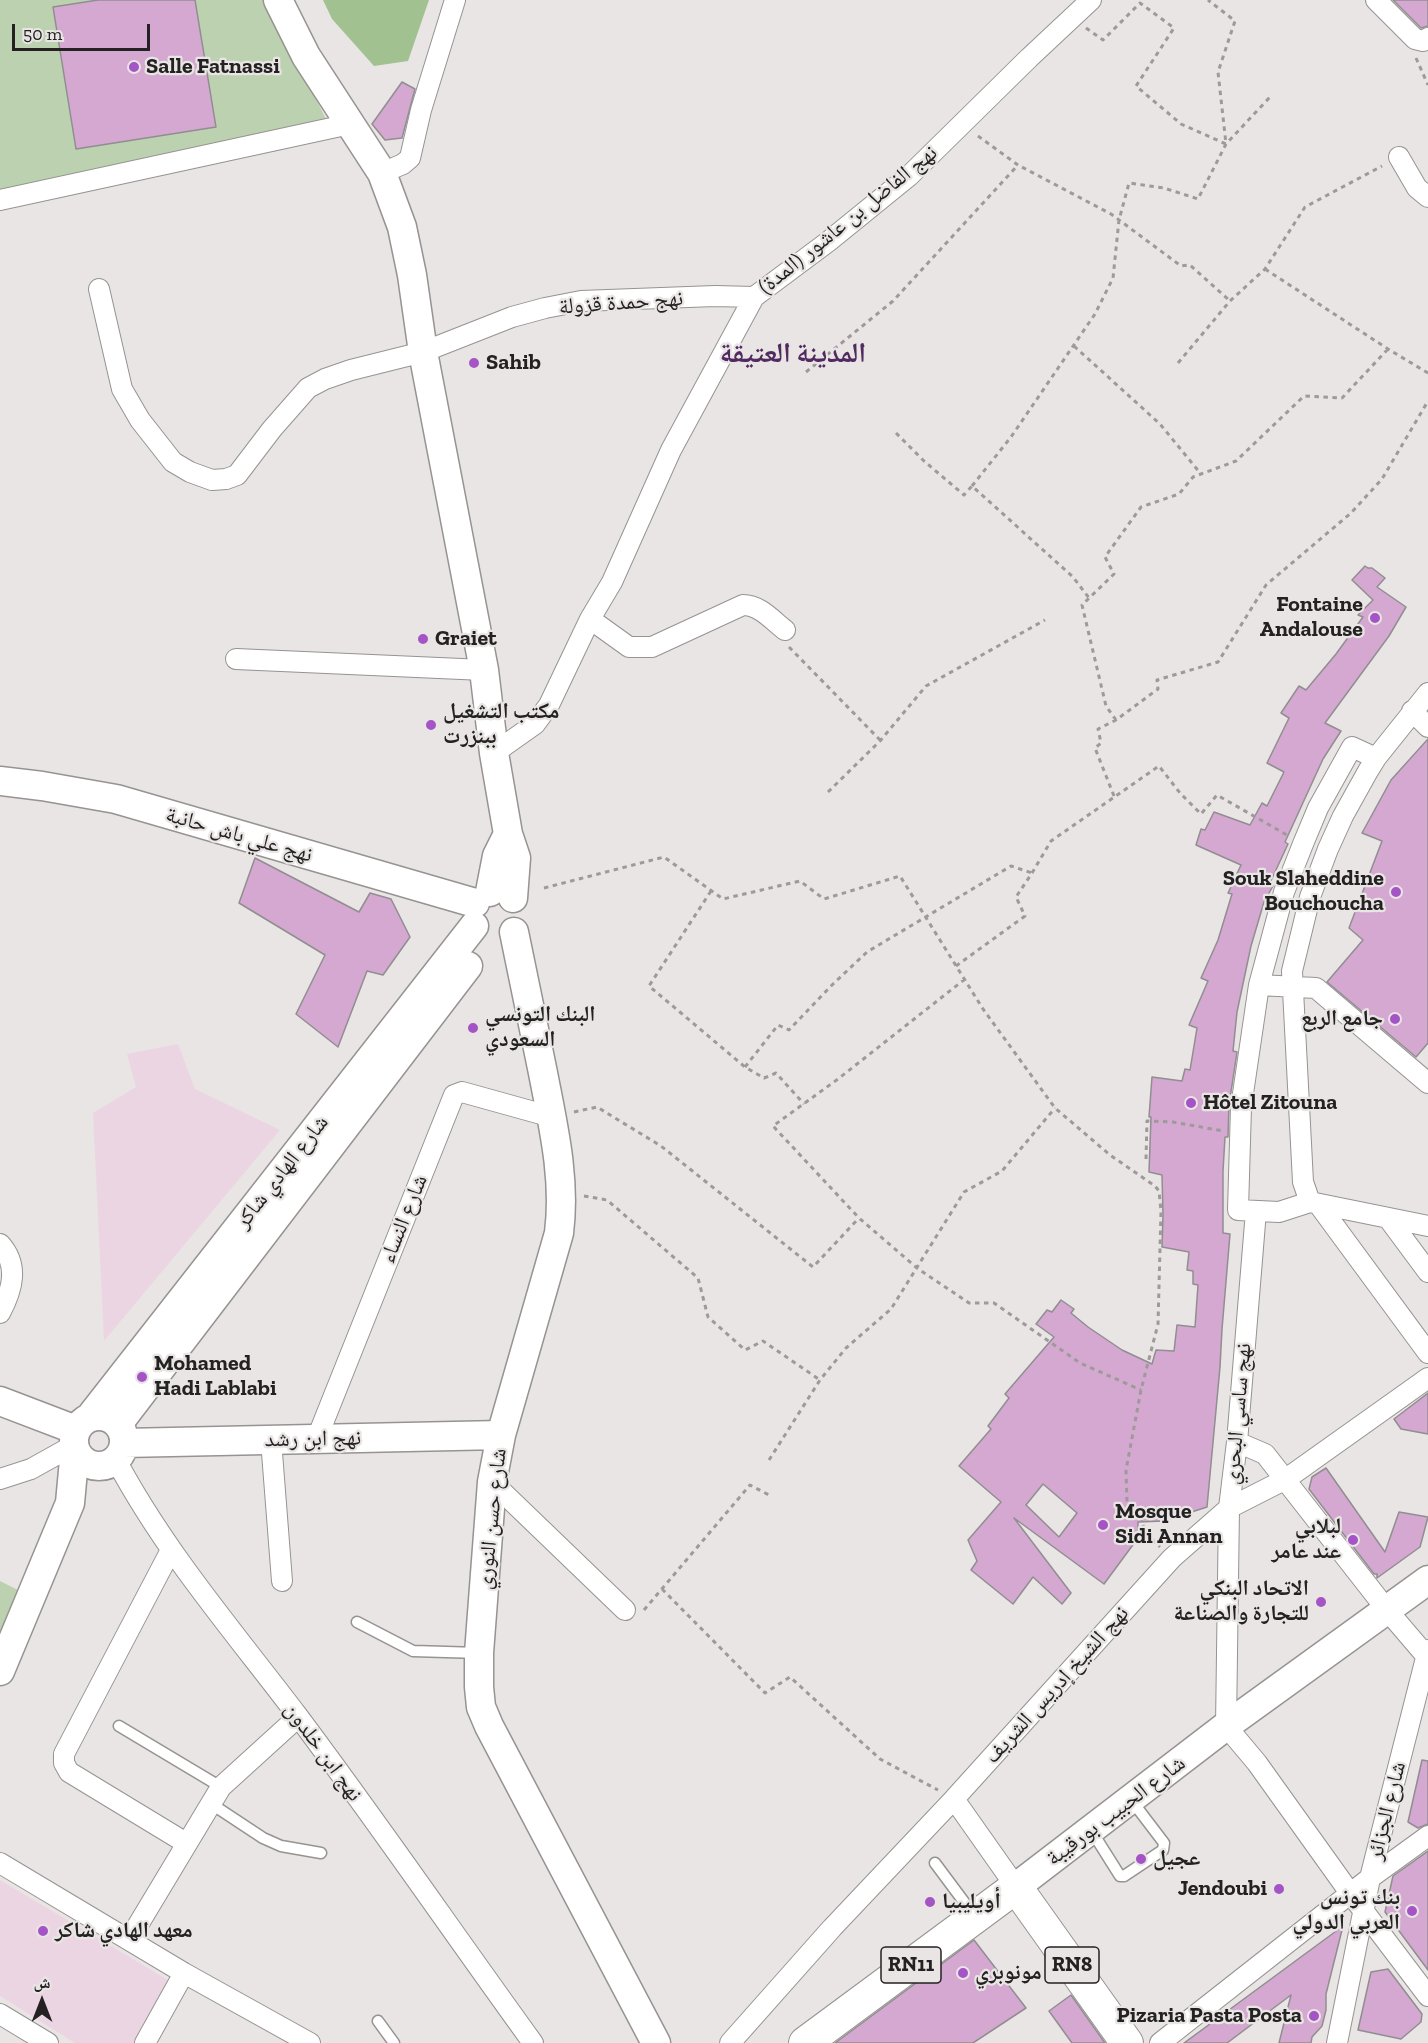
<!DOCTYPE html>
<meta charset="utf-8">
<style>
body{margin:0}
#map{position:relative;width:1428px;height:2043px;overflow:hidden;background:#e9e5e4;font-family:"Zilla Slab","Noto Naskh Arabic",serif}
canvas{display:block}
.north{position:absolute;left:12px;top:1971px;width:60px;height:60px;-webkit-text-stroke:4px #e9e5e4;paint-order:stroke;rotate:0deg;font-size:16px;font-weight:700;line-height:24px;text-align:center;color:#232121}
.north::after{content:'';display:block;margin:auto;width:21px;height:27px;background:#232121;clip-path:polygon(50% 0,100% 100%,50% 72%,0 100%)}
.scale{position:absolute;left:12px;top:24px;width:138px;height:27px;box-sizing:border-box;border:3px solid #232121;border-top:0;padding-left:8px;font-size:18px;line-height:21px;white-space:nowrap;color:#232121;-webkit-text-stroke:4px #e9e5e4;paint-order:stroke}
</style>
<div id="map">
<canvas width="1428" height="2043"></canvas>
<div class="north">ش</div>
<div class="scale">50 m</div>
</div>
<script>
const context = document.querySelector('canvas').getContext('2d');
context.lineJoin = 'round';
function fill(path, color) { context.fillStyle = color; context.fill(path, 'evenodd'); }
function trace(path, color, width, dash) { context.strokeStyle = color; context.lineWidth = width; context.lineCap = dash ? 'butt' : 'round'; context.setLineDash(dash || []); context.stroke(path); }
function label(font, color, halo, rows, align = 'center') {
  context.font = font + ' "Zilla Slab","Noto Naskh Arabic",serif'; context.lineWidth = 4.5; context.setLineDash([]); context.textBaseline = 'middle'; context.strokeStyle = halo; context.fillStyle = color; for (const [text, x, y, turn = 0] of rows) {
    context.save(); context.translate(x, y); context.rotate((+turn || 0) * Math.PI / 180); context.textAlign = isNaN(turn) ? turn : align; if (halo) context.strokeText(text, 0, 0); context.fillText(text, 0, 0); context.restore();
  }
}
const education = new Path2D(`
 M178 1044 195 1089 280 1130 104 1341 93 1113 136 1087 127 1054Z
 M0 1880 173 1983 138 2043H75L0 1996Z`);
const green = new Path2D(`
 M0 0H266L326 119 0 192Z
 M0 1581 18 1590 0 1633Z`);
const forest = new Path2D(`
 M323 0H429L408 61 374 66 332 19Z`);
const building = new Path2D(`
 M98 0H195L216 127 76 149 53 7Z
 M1393 0H1428V26L1421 28Z
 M402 82 415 89 402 138 385 140 372 124Z
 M1365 566 1368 568H1372L1385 578 1377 587 1406 607 1389 636 1325 723 1341 731 1323 759 1285 842 1288 844 1269 885 1273 886 1264 902 1251 946 1237 1012 1233 1051 1237 1052 1229 1105 1228 1137H1225L1223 1171V1233L1230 1234 1222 1329 1220 1367 1207 1507 1164 1521 1138 1522V1538L1104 1584 1014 1518 1071 1593 1062 1604 1033 1577 1013 1604 971 1570 977 1561 968 1540 1001 1502 959 1466 991 1429 988 1426 1009 1398 1005 1394 1054 1337 1036 1324 1047 1310 1052 1312 1061 1300 1074 1309 1071 1313 1088 1327 1122 1350 1152 1364 1156 1350 1174 1351 1177 1325 1195 1327 1198 1285 1193 1284V1271L1187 1270 1189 1252 1162 1247 1163 1215 1162 1175 1149 1172 1151 1117H1149L1152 1077 1182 1081 1185 1069 1190 1070 1197 1028 1189 1025 1208 981 1201 978 1218 940 1232 894 1228 893 1241 865 1196 845 1201 829 1205 830 1214 812 1250 825 1262 803 1267 806 1284 772 1267 763 1289 718 1281 713 1299 686 1306 690 1336 654 1363 617 1358 615 1373 600 1352 580ZM1043 1484 1077 1513 1059 1537 1026 1505Z
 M1428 739V1043L1416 1057 1327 982 1363 940 1349 928 1382 841 1362 833 1391 780Z
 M255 858 359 912 370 893 391 899 410 937 383 975 367 971 338 1047 296 1014 325 955 239 903Z
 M1428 1393V1434L1401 1429 1394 1419Z
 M1326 1468 1385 1552 1399 1512 1428 1517 1420 1547 1377 1578V1574H1374L1309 1489 1312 1477Z
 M1422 1760 1428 1761V1824L1418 1828 1408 1822Z
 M1428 1851V1970L1385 1912 1393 1876Z
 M1343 1926 1326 1994V2010L1322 2026 1312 2037 1311 2043H1279L1291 1995 1227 2043H1184Z
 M974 1940 1026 2008 973 2043H835Z
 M1388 1969 1422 2014 1421 2022 1401 2039 1358 2030 1371 1972Z
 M1071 1995 1105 2043H1072L1049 2011Z`);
const path = new Path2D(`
 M1086 28 1103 40 1140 3 1174 28 1136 86 1181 124 1226 144 1218 72 1235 21 1208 0
 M1416 58 1428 85
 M978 136 1018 165 1111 214 1181 266 1190 265 1230 301
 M1265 269 1388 349 1428 373
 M1074 346 1160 424 1201 474
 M1178 363 1230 301 1265 269 1305 207 1382 166
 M806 372 893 301 1018 165
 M896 433 924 461 964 495 972 486 1073 577 1089 598
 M972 486 1011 437 1095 314 1113 278 1119 220 1129 183 1164 188 1198 199 1226 144 1270 97
 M789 647 880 740
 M1116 720 1106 706 1082 605 1114 574 1105 557 1141 507 1179 494 1193 477 1236 461 1304 396 1342 398 1388 349
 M828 792 880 741 926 686 1045 620
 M1114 796 1095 748 1101 743 1098 729 1116 720 1158 689 1157 680 1218 662 1266 585 1351 513 1382 479 1428 401
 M544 888 664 857 723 899 800 881 824 899 900 876 983 1009 1055 1108 1110 1155 1155 1186 1159 1191 1161 1211 1158 1324 1141 1390 1126 1470 1127 1503 1139 1509 1145 1533 1160 1547
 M711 891 649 986 745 1067 764 1078 776 1073 804 1104
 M956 966 1025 916 1016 897 1032 873 1051 841 1159 766 1180 793 1201 814 1217 795 1287 835
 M965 979 838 1079 773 1126 859 1218 917 1268 969 1303H994L1080 1363 1141 1390
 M745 1067 778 1025 789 1030 832 985 867 952 1011 866 1032 873
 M574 1112 597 1107 661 1146 813 1267 859 1218
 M1146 1159 1147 1121 1173 1122 1223 1131
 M584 1196 607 1200 698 1278 708 1317 745 1350 763 1341 820 1380
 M769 1460 820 1380 846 1348 891 1309 964 1192 1002 1171 1055 1108
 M662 1589 765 1693 790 1677 880 1759 938 1790
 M644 1610 750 1485 769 1495`);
const lane = new Path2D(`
 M357 1622 413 1651 479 1653
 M119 1726 221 1787
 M210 1803 263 1838 281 1846 321 1853
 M1091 1830 1120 1876H1124L1163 1850 1164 1843 1132 1801
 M935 1863 973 1914
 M378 2021 394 2043`);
const street = new Path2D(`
 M1376 0 1415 39 1423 41 1428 38
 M1399 157 1417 188 1428 197
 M382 173 403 164 410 158 421 110 455 0
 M0 200 350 124
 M99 289 122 389 140 420 173 462 190 472 212 480 226 479 237 475 272 429 308 388 325 379 351 370 423 352 512 317 545 308 581 301 715 296 754 297
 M590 619 629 647H652L743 605C760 605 772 620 785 630
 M236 659 484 670
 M1428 693 1376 758 1368 771 1343 816 1328 849 1310 897 1292 971 1303 1182 1310 1202 1428 1226
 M1412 711 1428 727
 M494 753 535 724 549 705 590 619 612 582 671 450 754 297 829 241 909 176 1029 58 1091 0
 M1259 985 1316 988 1428 1083
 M1310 1202 1279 1212 1238 1210 1241 1107 1259 985 1284 892 1303 844 1318 808 1352 747 1376 758
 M1319 1205 1428 1353
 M1256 1211 1237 1442 1229 1508 1226 1726 1257 1763 1350 1893 1428 1996
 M1388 1218 1428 1272
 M0 1244C19 1265 13 1289 0 1313
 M317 1438 454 1095 462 1092 552 1117
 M271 1440 282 1581
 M1237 1442 1265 1454 1387 1610 1428 1658
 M116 1460C165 1552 234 1632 297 1715 378 1823 454 1934 533 2043
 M0 1479 31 1469 74 1445
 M492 1482 625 1610
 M171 1550 64 1754V1763L69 1772 186 1843
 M954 1799 1016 1887
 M0 1863 184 1973 310 2043
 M129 1940 221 1787 298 1717
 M0 2014 48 2043
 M145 2043 184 1973
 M730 2043 832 1928 954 1799 1172 1558 1229 1508 1286 1479 1428 1378
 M1160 2043 1370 1878 1428 1836
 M1337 2043 1370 1878 1428 1650`);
const secondary = new Path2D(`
 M278 0 306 56 382 173 402 227 412 275 423 352 484 670 494 753 508 834 516 858 513 898
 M0 781 42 786 116 799 475 903
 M490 892 497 856 508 834
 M514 932C524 979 533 1026 543 1073 553 1125 566 1179 559 1233L501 1435 492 1482 479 1653V1687L481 1707 489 1726 656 2043
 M0 1401 76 1430
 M74 1441a25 25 0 1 1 50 0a25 25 0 1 1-50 0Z
 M90 1417 474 926
 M118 1424 468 966
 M124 1443 501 1435
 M0 1671 70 1503 75 1449
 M1016 1887 1226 1726 1428 1580`);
const primary = new Path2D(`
 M805 2043 1016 1887 1127 2043`);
const markers = [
 [134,67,6,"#a554c5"],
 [474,363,6,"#a554c5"],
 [1375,618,6,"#a554c5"],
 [423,639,6,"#a554c5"],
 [431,725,6,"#a554c5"],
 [1396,892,6,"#a554c5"],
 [1395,1019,6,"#a554c5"],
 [473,1028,6,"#a554c5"],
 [1191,1103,6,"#a554c5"],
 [142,1377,6,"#a554c5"],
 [1103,1525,6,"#a554c5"],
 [1353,1540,6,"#a554c5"],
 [1321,1602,6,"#a554c5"],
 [1141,1859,6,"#a554c5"],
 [1279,1889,6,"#a554c5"],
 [930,1902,6,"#a554c5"],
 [1412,1911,6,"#a554c5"],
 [43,1931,6,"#a554c5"],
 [963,1973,6,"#a554c5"],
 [1314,2016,6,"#a554c5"]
];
const shields = [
 [911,1965,60],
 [1072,1965,54]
];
const shieldNames = [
 ["RN11",911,1965],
 ["RN8",1072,1965]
];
const poiNames = [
 ["Salle Fatnassi",146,67],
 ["Sahib",486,363],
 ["Fontaine",1363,605,"right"],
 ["Andalouse",1363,630,"right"],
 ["Graiet",435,639],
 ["مكتب التشغيل",443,712],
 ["ببنزرت",443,737],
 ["Souk Slaheddine",1384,879,"right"],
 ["Bouchoucha",1384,904,"right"],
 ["البنك التونسي",485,1015],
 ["السعودي",485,1040],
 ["جامع الربع",1383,1019,"right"],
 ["Hôtel Zitouna",1203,1103],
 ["Mohamed",154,1364],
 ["Hadi Lablabi",154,1389],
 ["Mosque",1115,1512],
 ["Sidi Annan",1115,1537],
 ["لبلابي",1341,1527,"right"],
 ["عند عامر",1341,1552,"right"],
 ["الاتحاد البنكي",1309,1589,"right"],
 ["للتجارة والصناعة",1309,1614,"right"],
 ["عجيل",1153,1859],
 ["Jendoubi",1267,1889,"right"],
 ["بنك تونس",1400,1898,"right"],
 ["العربي الدولي",1400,1923,"right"],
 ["أويليبيا",942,1902],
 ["معهد الهادي شاكر",55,1931],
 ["مونوبري",975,1973],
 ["Pizaria Pasta Posta",1302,2016,"right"]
];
const streetNames = [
 ["نهج الفاضل بن عاشور (المدة)",848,220,-39],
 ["نهج حمدة قزولة",621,303,-4],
 ["نهج علي باش حانبة",239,835,16],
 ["شارع الهادي شاكر",282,1172,-52],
 ["شارع النساء",404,1219,-68],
 ["نهج ساسي البحري",1238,1414,-85],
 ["نهج ابن رشد",313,1439,-1],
 ["شارع حسن النوري",492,1519,-84],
 ["نهج الشيخ إدريس الشريف",1057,1685,-48],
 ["نهج ابن خلدون",323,1752,54],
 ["شارع الحبيب بورقيبة",1116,1811,-37],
 ["شارع الجزائر",1387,1811,-76]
];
const districtNames = [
 ["المدينة العتيقة",793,354]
];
fill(education, '#ecd5e2');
fill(green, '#bcd1b0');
fill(forest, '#a2c190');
fill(building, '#d4a8d1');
trace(building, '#908e90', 1.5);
trace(lane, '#969391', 13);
trace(street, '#969391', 22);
trace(secondary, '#969391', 31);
trace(primary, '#969391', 34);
trace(path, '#9d9a99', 3, [4.5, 4.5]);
trace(lane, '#fff', 10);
trace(street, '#fff', 20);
trace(secondary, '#fff', 28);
trace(primary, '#fff', 32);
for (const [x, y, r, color] of markers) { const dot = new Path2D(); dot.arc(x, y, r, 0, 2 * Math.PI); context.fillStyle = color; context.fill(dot); trace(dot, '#e9e5e4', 2); }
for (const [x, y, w] of shields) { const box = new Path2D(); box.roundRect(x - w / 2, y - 18, w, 36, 4.5); context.fillStyle = '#e9e5e4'; context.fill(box); trace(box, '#232121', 1.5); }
label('bold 21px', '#232121', null, shieldNames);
label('bold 22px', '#232121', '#e9e5e4', poiNames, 'left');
label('22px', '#232121', '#e9e5e4', streetNames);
label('bold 28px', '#512a60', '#e9e5e4', districtNames);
</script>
